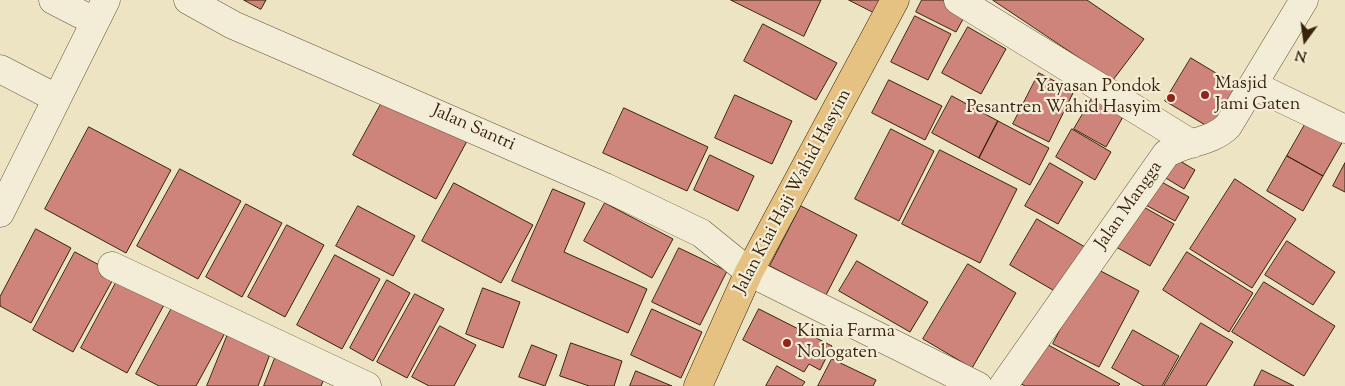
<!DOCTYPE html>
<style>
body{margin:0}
#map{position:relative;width:1345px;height:386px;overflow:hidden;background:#ede4c3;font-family:"Sorts Mill Goudy",serif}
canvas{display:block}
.north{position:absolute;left:1280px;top:15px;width:50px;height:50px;-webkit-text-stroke:4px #f3edd8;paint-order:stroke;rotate:194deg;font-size:14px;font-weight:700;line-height:20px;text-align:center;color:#39240b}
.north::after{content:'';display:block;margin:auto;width:18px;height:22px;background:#39240b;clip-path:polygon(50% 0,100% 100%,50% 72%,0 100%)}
</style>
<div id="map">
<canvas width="1345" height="386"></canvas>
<div class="north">N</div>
</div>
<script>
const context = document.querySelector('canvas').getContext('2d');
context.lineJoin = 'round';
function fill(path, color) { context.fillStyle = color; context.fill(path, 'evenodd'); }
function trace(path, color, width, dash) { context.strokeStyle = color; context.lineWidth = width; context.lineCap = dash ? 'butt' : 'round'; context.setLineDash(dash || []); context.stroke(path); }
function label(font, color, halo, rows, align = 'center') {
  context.font = font + ' "Sorts Mill Goudy",serif'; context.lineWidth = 4.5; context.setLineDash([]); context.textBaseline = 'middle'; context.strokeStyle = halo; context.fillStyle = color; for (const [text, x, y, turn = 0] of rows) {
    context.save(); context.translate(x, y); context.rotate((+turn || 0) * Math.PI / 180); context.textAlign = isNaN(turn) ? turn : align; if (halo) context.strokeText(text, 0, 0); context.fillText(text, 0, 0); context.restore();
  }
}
const building = new Path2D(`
 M244 0H266L261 9Z
 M731 0H821L804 36Z
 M849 0H887L879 15Z
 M922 0H949L968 10 956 32 916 12Z
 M993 0H1087L1144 39 1113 80Z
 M915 16 951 34 928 80 891 62Z
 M763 24 837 63 816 100 744 61Z
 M968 27 1006 49 981 94 942 73Z
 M1191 58 1244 90 1217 132 1165 101Z
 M1039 73 1074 91 1049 142 1013 124Z
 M889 80 942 106 925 140 872 113Z
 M1097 90 1128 108 1106 147 1074 129Z
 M735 95 792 121 772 164 715 138Z
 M952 96 998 121 979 158 932 133Z
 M385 97 467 141 436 199 353 155Z
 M624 108 708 147 687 191 603 153Z
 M998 121 1049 148 1030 185 979 158Z
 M1307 121 1343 141 1323 176 1287 156Z
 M89 127 171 170 126 253 45 209Z
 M891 129 934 151 899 221 855 199Z
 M1072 129 1111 152 1095 180 1056 157Z
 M940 150 1017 189 980 263 902 224Z
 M710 155 754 176 738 211 694 190Z
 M1170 155 1195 170 1184 189 1159 174Z
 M1287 156 1323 176 1303 211 1267 191Z
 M1050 163 1083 182 1058 224 1025 206Z
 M1345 163V192L1333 186Z
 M180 169 241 201 198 279 137 246Z
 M1156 179 1189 197 1175 221 1142 203Z
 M1235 179 1296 219 1252 288 1190 249Z
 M454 183 533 225 501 283 422 241Z
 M553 189 585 203 564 252 647 289 628 333 512 281Z
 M605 203 673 239 652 278 584 241Z
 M246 204 282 223 242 297 206 277Z
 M1140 205 1174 224 1150 266 1116 247Z
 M358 206 415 236 393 276 336 246Z
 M801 206 857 235 826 295 770 266Z
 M1037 219 1085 247 1058 293 1010 265Z
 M287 225 324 245 285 317 248 297Z
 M36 229 71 248 31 323 0 306V297Z
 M1287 241 1335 272 1313 305 1265 275Z
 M679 248 727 271 700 325 652 302Z
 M75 252 116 274 73 352 33 330Z
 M1187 252 1253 293 1229 332 1163 290Z
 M335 255 380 279 342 349 297 325Z
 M857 261 928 302 910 332 839 291Z
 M968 264 1016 293 972 368 923 339Z
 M1093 267 1139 291 1099 367 1053 344Z
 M118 279 165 303 127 373 81 348Z
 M387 280 410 293 373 361 350 348Z
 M1264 282 1335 326 1304 376 1232 332Z
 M483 288 520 302 503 348 466 334Z
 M415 294 444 309 407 378 377 362Z
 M173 306 225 333 196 386H159L136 374Z
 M652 309 702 332 681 378 631 355Z
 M759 309 832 346 820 370 809 364 804 372 743 340Z
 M1201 323 1233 342 1206 386H1164Z
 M440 326 476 345 454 386H429L412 377Z
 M230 329 273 346 258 386H207Z
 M1133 330 1179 356 1162 386H1144L1112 368Z
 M1041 341 1120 384 1118 386H1025L1018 382Z
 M571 343 622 361 614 386H589L560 376Z
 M532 345 557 355 545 386 519 377Z
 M277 353 327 372 321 386H264Z
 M832 359 876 380 873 386H818Z
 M777 366 805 382 802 386H766Z
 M1262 370 1294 386H1254Z
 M636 371 672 386H630Z`);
const minor = new Path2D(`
 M53 0 94 21
 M188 0 233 25 605 187 701 233 749 272 978 386
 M958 0 1192 144
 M0 69 56 98
 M1253 85 1345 129
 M0 213 106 0
 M112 266 367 386
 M1003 386 1166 154C1186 141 1211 143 1228 126L1304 0`);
const major = new Path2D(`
 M698 386 749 272 895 0`);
const markers = [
 [1205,95,5,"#8f2418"],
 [1171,98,5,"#8f2418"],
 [787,343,5,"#8f2418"]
];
const poiNames = [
 ["Masjid",1215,85],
 ["Jami Gaten",1215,106],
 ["Yayasan Pondok",1161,88,"right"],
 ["Pesantren Wahid Hasyim",1161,109,"right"],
 ["Kimia Farma",797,333],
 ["Nologaten",797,354]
];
const streetNames = [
 ["Jalan Santri",473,129,24],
 ["Jalan Kiai Haji Wahid Hasyim",794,192,-62],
 ["Jalan Mangga",1130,206,-55]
];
fill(building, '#ce837b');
trace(building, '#39240b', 1);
trace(minor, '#665439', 29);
trace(major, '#39240b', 29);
trace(minor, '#f3edd8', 28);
trace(major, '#e6c282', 28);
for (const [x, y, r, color] of markers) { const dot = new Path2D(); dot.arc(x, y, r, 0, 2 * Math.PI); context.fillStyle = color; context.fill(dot); trace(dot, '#f3edd8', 2); }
label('18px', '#39240b', '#f3edd8', poiNames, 'left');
label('18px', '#39240b', '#f3edd8', streetNames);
</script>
